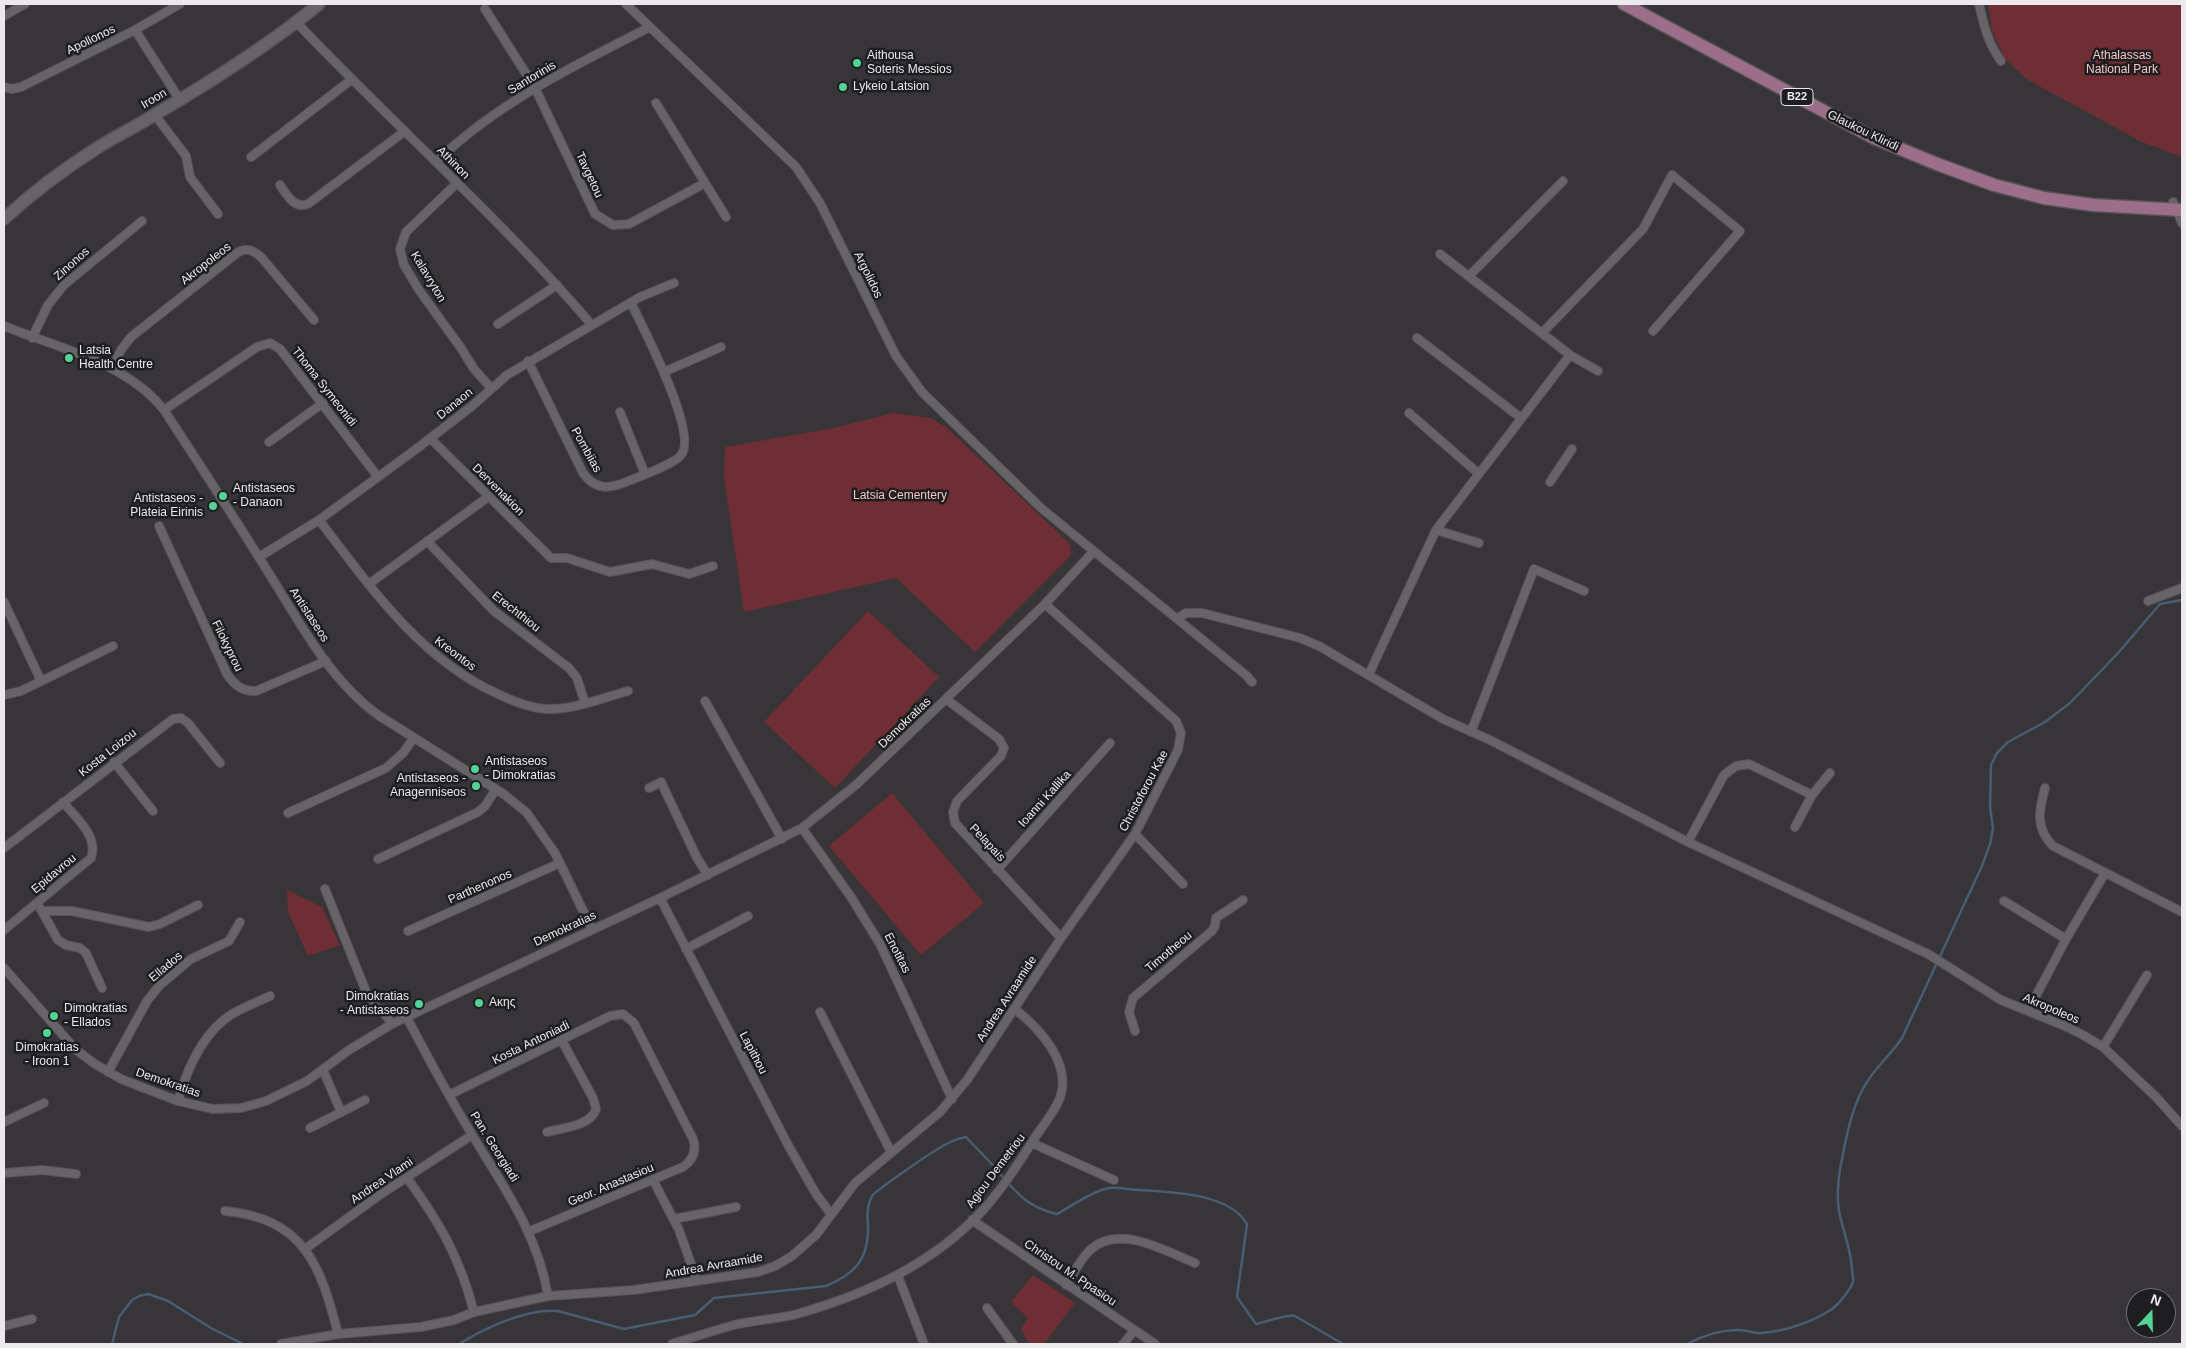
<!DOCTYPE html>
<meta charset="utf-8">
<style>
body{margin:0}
#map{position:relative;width:2186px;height:1348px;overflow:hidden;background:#383539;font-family:Helvetica,sans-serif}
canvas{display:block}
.frame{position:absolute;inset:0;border:5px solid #ebe9ec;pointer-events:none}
.north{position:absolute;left:2126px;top:1288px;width:50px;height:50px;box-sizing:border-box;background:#1e1d1f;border:1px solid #706f71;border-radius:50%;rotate:21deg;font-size:14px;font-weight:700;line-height:20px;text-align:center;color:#ebe9ec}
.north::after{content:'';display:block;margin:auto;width:18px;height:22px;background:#54d396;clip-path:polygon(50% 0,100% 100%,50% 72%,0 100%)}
</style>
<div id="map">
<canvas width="2186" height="1348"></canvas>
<div class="frame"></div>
<div class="north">N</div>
</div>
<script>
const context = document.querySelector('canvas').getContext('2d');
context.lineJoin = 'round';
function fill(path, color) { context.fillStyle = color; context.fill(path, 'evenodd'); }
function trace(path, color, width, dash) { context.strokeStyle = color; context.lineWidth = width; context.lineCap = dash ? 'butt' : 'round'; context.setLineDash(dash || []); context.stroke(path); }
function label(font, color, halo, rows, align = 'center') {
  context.font = font + ' Helvetica,sans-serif'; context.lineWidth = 5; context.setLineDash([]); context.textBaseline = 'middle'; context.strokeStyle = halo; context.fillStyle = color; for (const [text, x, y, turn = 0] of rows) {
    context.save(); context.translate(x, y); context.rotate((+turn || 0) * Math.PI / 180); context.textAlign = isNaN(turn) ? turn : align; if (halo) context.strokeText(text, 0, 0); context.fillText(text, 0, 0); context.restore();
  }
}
const green = new Path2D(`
 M1988 4H2182V157L2142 142 2028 80 2006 60 1992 31Z
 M894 413 930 418 946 427 1070 544 1071 555 975 652 896 578 744 612 724 477 725 447 829 429Z
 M868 611 939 677 835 788 764 722Z
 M892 793 984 903 921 955 829 846Z
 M287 890 322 907 340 945 308 956 288 912Z
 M1033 1275 1075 1303 1044 1344H1029L1021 1329 1028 1318 1011 1302Z`);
const stream = new Path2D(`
 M112 1344 119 1317 132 1300 139 1296 148 1294 168 1301 211 1328 243 1344
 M459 1344C485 1328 527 1308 558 1311L624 1329 695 1315 714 1298 826 1286C855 1274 869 1259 868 1225 867 1214 867 1206 872 1196 874 1192 930 1153 938 1149 947 1143 956 1139 966 1137 976 1148 987 1158 996 1169 1016 1192 1026 1207 1057 1214 1073 1205 1091 1192 1109 1188 1118 1187 1131 1190 1140 1190 1171 1192 1229 1193 1247 1224L1237 1297 1256 1324C1267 1322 1285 1314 1295 1316L1343 1344
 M1687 1344C1702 1336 1720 1330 1738 1330 1745 1330 1753 1333 1760 1333 1783 1332 1813 1322 1832 1309 1839 1304 1850 1290 1853 1282 1854 1279 1852 1273 1852 1270 1851 1248 1843 1232 1839 1211 1837 1198 1838 1182 1840 1169 1846 1140 1851 1104 1869 1079 1879 1064 1892 1053 1902 1038L1982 866 1990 844 1993 828 1990 807 1991 765 1997 753 2008 742 2045 722 2070 703 2119 652 2160 604 2182 600`);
const street = new Path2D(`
 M626 4 796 167 820 203 896 356 922 392 1041 508 1247 676 1252 682
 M1979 4C1984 26 1988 43 2001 61
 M485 9 535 88 595 214 613 225 629 224 705 183
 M4 16 25 4
 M296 22C393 124 499 217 591 324
 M135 30 180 100
 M4 87 12 89 21 87 135 30 180 4
 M656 103 726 217
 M155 115 186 156 190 177 218 214
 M251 157 351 80
 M436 162C497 103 575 65 650 27
 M457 183 406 232 400 249 404 265 419 290 461 348 474 369 491 388
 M280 185C287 195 294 209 308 204L405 131
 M2173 202 2182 223
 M1440 254 1570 355 1598 371
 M1469 276 1563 181
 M498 324 557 285
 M4 326C58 348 126 362 164 410 198 462 232 514 265 567 298 619 328 679 378 715L505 795 527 813 555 853 592 929
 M1542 333 1643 229 1672 175 1740 231 1653 331
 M32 338 48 305 64 285 142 221
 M1417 338 1521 418
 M528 361 583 473C595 490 609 489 626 482 638 477 675 464 681 455 699 434 643 328 631 303
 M112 368 121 350 131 337 237 253C246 247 253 250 261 257L314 320
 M664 372 721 347
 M164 410 257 347 270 343 280 349 378 477
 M620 412 645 474
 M1409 413 1479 474
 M430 438 551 558H567L610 572 652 564 689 574 713 566
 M269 442 323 403
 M1550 482 1572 449
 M319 520C369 585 419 658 496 693 512 701 529 708 547 709 574 710 602 698 628 691
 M159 526 227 674C234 685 243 692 256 691L326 661
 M1436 530 1479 543
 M427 541 494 611 569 668 577 678 585 703
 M259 557 319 520 415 450 472 406 507 375 640 297 674 283
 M369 584 488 497
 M2148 601 2182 588
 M4 602 41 681
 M1178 618 1186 613H1202L1300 638 1319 646 1443 719 1490 740 1688 842 1928 954 2001 1000 2065 1026 2083 1035 2103 1047 2156 1097 2182 1126
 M1369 674 1436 530 1570 355
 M4 695 21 691 113 646
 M946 699 999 739 1004 748 1001 756 957 801 953 812 955 823 1061 938
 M705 701 782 839
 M1471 732 1534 569 1584 591
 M114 762 153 811
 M649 788 661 782 697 858 708 875
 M2045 788C2039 810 2035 828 2053 846L2182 912
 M288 813 386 768 403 753 413 739
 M1795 827 1812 795 1830 773
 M802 828 851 897 880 944 952 1099
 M1135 834 1183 884
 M1688 842 1724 775 1736 766 1749 764 1812 795
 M4 848 173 719 181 718 188 723 220 763
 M378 859 478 812 485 806 496 789
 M997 870 1110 743
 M325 889 371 1004 382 1010 392 1024
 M660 898 788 1145 816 1194 831 1214
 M2004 901 2066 939
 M40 908 58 940 66 945 80 948 86 953 102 988
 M43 911H72L149 927 160 924 198 905
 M4 930 91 858C99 836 75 817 63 802
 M408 931 560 863
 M686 949 748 916
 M4 968 76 1050 95 1064 121 1079 178 1101 213 1109 241 1108 266 1101 307 1081 349 1050 392 1024 660 898 802 828 857 784 1045 604 1093 552
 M2028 1011 2066 939 2105 873
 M820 1012 891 1152
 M406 1016C427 1056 448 1095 471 1133 503 1186 538 1234 548 1296
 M1135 1031 1129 1012 1133 998 1212 931 1215 926 1216 918 1243 900
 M2103 1047 2147 975
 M323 1070 341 1112
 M108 1072 147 1001 159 986 191 959 229 941 240 922
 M449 1095 610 1016 623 1014 634 1023 693 1139C697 1151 693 1160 683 1167L530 1231
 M178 1101C187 1069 202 1033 232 1014 244 1007 257 1002 270 996
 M4 1122 44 1103
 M310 1128 365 1100
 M547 1132C562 1128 591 1126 596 1109L593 1098 562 1041
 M1032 1143 1114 1180
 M4 1173 42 1170 76 1174
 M407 1178C440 1223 460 1258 474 1312
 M653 1180 679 1230 697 1281
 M225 1211C304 1218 321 1266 338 1334
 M674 1219 736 1207
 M972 1220 1155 1344
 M305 1249 381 1194 472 1135
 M898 1276 924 1344
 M1066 1285C1073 1274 1080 1260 1090 1250 1119 1223 1165 1251 1195 1263
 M987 1308 1013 1344
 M4 1326 32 1319
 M281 1344 338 1334 421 1327 454 1320 474 1312 548 1296 634 1290 758 1272 775 1266 792 1256 816 1235 855 1183 940 1112 967 1080 1061 938 1135 834 1178 750 1181 733 1176 721 1045 604
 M672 1344C694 1337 715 1330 738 1324 757 1320 778 1319 797 1314 867 1294 933 1264 983 1210 1003 1188 1020 1161 1036 1136 1044 1124 1055 1111 1060 1098 1072 1063 1040 1029 1015 1009
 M1123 1344 1134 1331`);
const secondary = new Path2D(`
 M4 219C33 192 64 169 97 148 116 136 137 126 156 114 212 81 269 45 319 4`);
const primary = new Path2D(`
 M1624 4 1874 138 1937 164 1994 185 2044 198 2093 205 2182 210`);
const markers = [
 [857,63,5,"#54d396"],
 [843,87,5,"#54d396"],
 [69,358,5,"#54d396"],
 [223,496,5,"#54d396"],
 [213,506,5,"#54d396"],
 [475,769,5,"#54d396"],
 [476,786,5,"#54d396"],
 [479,1003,5,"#54d396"],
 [419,1004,5,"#54d396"],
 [54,1016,5,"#54d396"],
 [47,1033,5,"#54d396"]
];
const shields = [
 [1797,97,32]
];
const shieldNames = [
 ["B22",1797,97]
];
const streetNames = [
 ["Apollonos",91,40,-26],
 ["Santorinis",532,78,-31],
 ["Iroon",154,99,-31],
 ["Glaukou Kliridi",1863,131,26],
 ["Athinon",453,163,45],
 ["Tavgetou",589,175,65],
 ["Zinonos",72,264,-42],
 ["Akropoleos",206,264,-38],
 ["Argolidos",868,275,64],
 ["Kalavryton",428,277,59],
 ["Thoma Symeonidi",324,387,52],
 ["Danaon",455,404,-39],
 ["Pombiias",586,450,61],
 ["Dervenakion",498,490,45],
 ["Erechthiou",516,612,38],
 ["Antistaseos",309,615,57],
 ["Filokyprou",227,646,64],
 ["Kreontos",455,654,37],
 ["Demokratias",905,723,-44],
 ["Kosta Loizou",108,753,-38],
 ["Christoforou Kae",1144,791,-62],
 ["Ioanni Kallika",1045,799,-48],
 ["Pelapais",987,843,47],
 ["Epidavrou",54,874,-40],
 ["Parthenonos",480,887,-24],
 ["Demokratias",565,929,-25],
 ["Timotheou",1169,952,-40],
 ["Enotitas",897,953,63],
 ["Ellados",166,967,-40],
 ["Andrea Avraamide",1007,999,-57],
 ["Akropoleos",2051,1009,23],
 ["Kosta Antoniadi",531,1043,-26],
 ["Lapithou",753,1053,62],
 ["Demokratias",168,1083,19],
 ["Pan. Georgiadi",494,1147,58],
 ["Agiou Demetriou",996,1171,-53],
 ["Andrea Vlami",382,1181,-34],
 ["Geor. Anastasiou",611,1185,-23],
 ["Andrea Avraamide",714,1266,-10],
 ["Christou M. Ppasiou",1070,1273,34]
];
const poiNames = [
 ["Aithousa",867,56],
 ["Soteris Messios",867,70],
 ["Lykeio Latsion",853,87],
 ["Latsia",79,351],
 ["Health Centre",79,365],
 ["Antistaseos",233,489],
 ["- Danaon",233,503],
 ["Antistaseos -",203,499,"right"],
 ["Plateia Eirinis",203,513,"right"],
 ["Antistaseos",485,762],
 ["- Dimokratias",485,776],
 ["Antistaseos -",466,779,"right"],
 ["Anagenniseos",466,793,"right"],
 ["Dimokratias",409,997,"right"],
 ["- Antistaseos",409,1011,"right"],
 ["Ακης",489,1003],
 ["Dimokratias",64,1009],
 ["- Ellados",64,1023],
 ["Dimokratias",47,1048,"center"],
 ["- Iroon 1",47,1062,"center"]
];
const parkNames = [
 ["Athalassas",2122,56],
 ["National Park",2122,70],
 ["Latsia Cementery",900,496]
];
fill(green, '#6e2e33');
trace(stream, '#485c72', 2.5);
trace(street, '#545255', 10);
trace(secondary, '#545255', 14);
trace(primary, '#545255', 15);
trace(street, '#676468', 8);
trace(secondary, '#676468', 11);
trace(primary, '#9d6e89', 12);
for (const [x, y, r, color] of markers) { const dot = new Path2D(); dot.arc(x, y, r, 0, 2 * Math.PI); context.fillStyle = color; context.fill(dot); trace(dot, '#1e1d1f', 2); }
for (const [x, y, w] of shields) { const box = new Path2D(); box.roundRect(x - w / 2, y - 8.5, w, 17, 4); context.fillStyle = '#1e1d1f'; context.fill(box); trace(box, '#ebe9ec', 1); }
label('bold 11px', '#ebe9ec', null, shieldNames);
label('12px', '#ebe9ec', '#1e1d1f', streetNames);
label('12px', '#ebe9ec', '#1e1d1f', poiNames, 'left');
label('12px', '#f7c5c6', '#1e1d1f', parkNames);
</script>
